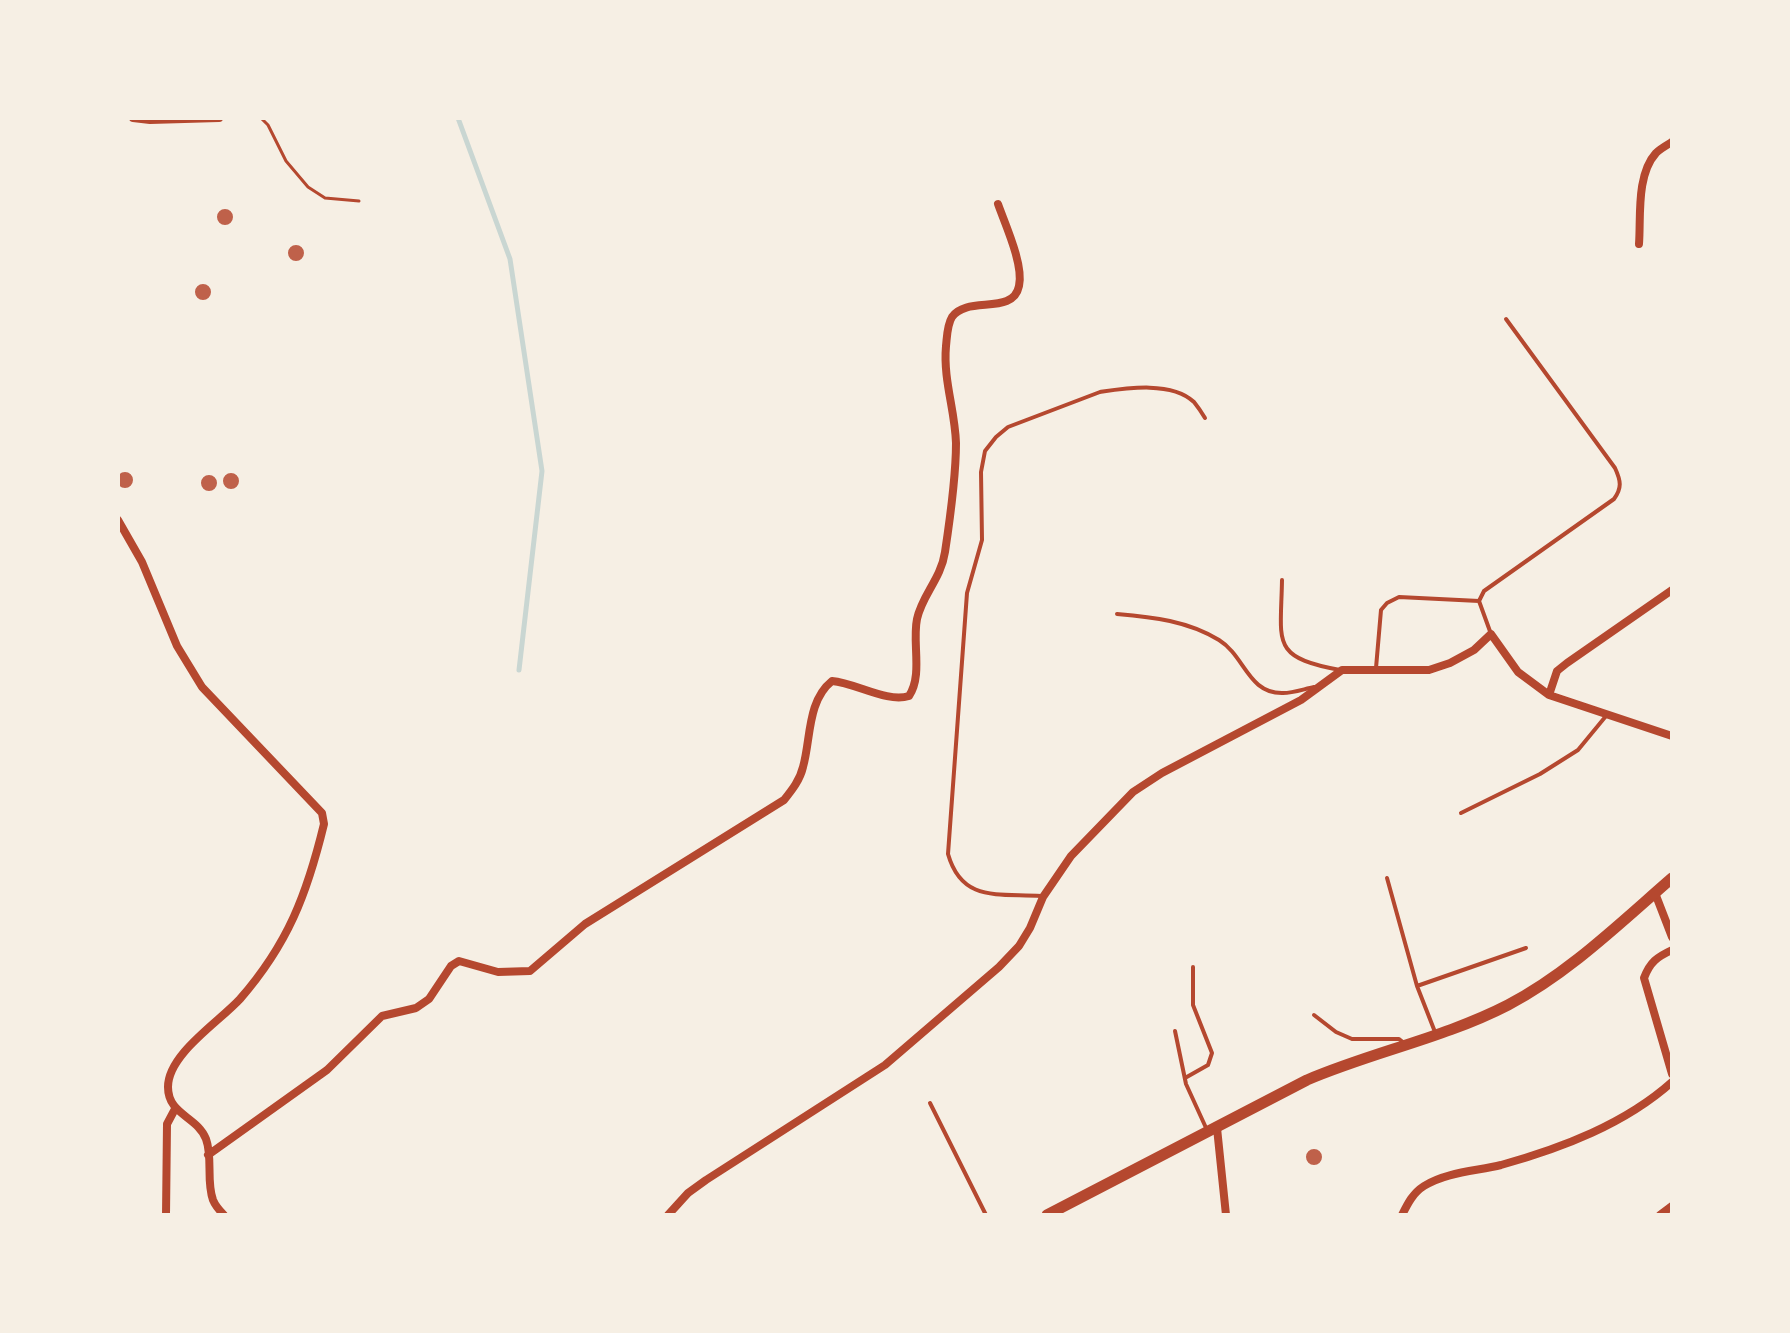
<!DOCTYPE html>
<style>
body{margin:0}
#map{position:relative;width:1790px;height:1333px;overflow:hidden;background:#f6efe4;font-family:"IBM Plex Sans",sans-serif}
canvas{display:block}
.frame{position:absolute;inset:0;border:120px solid #f6efe4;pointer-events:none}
</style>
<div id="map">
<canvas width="1790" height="1333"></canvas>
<div class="frame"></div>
</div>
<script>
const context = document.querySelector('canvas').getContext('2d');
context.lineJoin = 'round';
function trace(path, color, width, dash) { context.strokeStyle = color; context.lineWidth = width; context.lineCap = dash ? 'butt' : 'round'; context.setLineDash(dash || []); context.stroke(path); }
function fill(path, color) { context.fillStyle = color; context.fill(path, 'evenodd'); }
const stream = new Path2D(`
 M458 118 510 259 542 471 519 670`);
const building = new Path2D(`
 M217 217a8 8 0 1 1 16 0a8 8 0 1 1-16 0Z
 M288 253a8 8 0 1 1 16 0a8 8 0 1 1-16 0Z
 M195 292a8 8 0 1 1 16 0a8 8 0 1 1-16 0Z
 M117 480a8 8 0 1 1 16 0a8 8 0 1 1-16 0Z
 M223 481a8 8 0 1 1 16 0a8 8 0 1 1-16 0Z
 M201 483a8 8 0 1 1 16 0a8 8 0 1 1-16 0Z
 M1306 1157a8 8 0 1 1 16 0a8 8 0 1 1-16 0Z`);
const path = new Path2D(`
 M261 118 268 125 286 161 308 187 325 198 359 201`);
const service = new Path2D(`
 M1282 580C1281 643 1270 657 1340 670
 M1117 614C1153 617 1188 621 1219 640 1245 656 1248 694 1283 693 1293 693 1304 689 1314 687
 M1491 634 1479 601 1484 591 1614 499C1622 488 1621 481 1615 468L1506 319
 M1376 668 1381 610 1387 603 1399 597 1479 601
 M1461 813 1540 774 1578 750 1606 716
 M1387 878 1417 986 1435 1032
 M1041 896C999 893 962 903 948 854L967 593 982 540 981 472 985 451 996 437 1008 427 1100 392C1127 388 1172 381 1194 402 1198 407 1202 413 1205 418
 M1417 986 1526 948
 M1314 1015 1336 1032 1352 1039H1399L1404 1043
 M1175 1031 1186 1084 1207 1130
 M1185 1078 1208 1065 1212 1053 1193 1005V967
 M930 1103 986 1215`);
const minor = new Path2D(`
 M133 118 150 120 219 118
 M1639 244C1641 218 1636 175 1656 153 1660 149 1667 145 1672 142
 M118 520 142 562 177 646 202 687 322 813 324 824C307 894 288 944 240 999 219 1022 168 1054 168 1087 168 1115 197 1116 206 1139 213 1158 206 1181 213 1200 215 1205 220 1211 224 1215
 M1549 695 1557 671 1567 663 1672 590
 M1655 893 1672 937
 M1672 950C1657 957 1650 962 1644 978L1672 1074
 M1217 1128 1226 1215
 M208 1155 327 1070 382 1016 416 1008 429 999 451 966 459 961 498 972 530 971 585 924 784 800C792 790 800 780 803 767 811 739 807 701 832 681 856 683 887 703 909 696 923 675 912 643 917 619 922 595 941 579 945 552 950 519 956 477 956 443 955 410 943 380 946 346 947 337 947 325 952 317 967 295 1013 316 1019 286 1024 265 1005 224 998 204
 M166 1215 167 1124 175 1109
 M668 1215 688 1193 706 1180 885 1065 999 967 1019 946 1030 928 1043 897 1071 856 1133 792 1162 773 1301 700 1342 670H1429L1450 663 1474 650 1491 634 1518 672 1549 695 1672 736
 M1402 1215C1408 1203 1413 1193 1424 1186 1446 1172 1477 1171 1501 1165 1562 1148 1625 1124 1672 1082
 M1660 1215 1672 1206`);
const tertiary = new Path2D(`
 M1047 1215 1307 1080C1372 1052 1444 1038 1508 1005 1569 973 1620 923 1672 878`);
trace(stream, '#c9d6d2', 5);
fill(building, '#bf614a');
trace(path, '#b5482f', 3);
trace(service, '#b5482f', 4);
trace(minor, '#b5482f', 8);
trace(tertiary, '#b5482f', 11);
</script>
